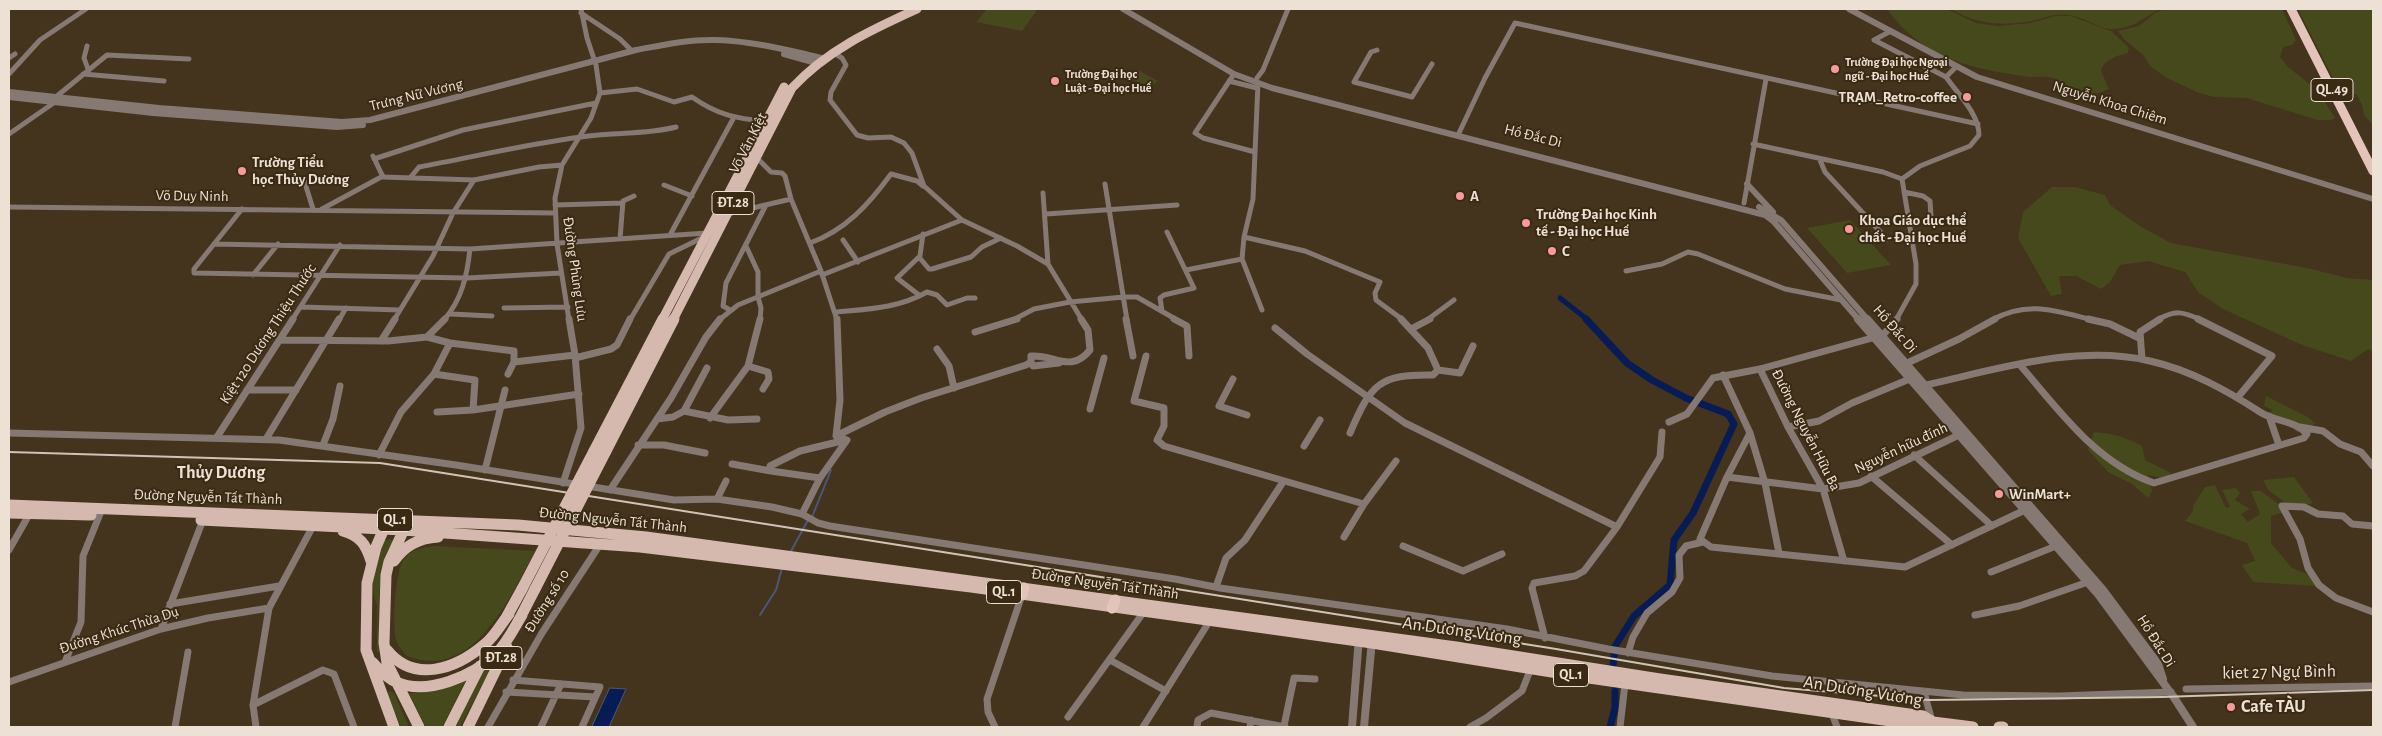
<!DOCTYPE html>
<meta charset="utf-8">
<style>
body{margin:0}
#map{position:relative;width:2382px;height:736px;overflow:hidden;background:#44331d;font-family:"Alegreya Sans",sans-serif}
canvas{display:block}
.frame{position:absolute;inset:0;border:10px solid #ece1d4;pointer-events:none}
</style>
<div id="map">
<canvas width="2382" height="736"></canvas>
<div class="frame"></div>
</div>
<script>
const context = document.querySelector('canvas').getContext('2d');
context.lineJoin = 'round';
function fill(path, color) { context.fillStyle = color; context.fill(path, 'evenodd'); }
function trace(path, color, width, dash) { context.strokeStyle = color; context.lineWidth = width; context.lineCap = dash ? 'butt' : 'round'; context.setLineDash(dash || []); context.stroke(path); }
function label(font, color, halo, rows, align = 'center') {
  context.font = font + ' "Alegreya Sans",sans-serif'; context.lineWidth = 4; context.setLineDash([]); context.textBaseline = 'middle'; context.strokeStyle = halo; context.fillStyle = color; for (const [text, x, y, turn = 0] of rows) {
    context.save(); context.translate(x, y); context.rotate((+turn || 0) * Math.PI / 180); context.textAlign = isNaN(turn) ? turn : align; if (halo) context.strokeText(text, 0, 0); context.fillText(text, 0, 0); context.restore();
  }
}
const green = new Path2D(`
 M987 9H1038L1022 31 976 22Z
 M1887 9H1947L1976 23 1998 26 2031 23 2055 16H2071L2111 31 2129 48 2128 53C2117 56 2104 59 2101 71L2109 89C2077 103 2073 82 2048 77 2042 76 2036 78 2030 77 1971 69 1923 59 1887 9Z
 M1951 9H2160C2144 17 2133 29 2113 29 2103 30 2082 17 2069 15 2057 13 2047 17 2036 20 2006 27 1977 25 1951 9Z
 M2164 9H2282L2296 40 2292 45 2283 47 2280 57 2287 66 2318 91 2335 118 2331 120H2317L2247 98 2214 97 2199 93 2167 78 2150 66 2144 56 2125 40 2118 31 2139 26 2155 13Z
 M2298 9H2373V125L2364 115 2362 105 2357 95 2337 86Z
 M1138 70 1158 81 1149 87 1128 77Z
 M2052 187H2075L2105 195 2110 205 2140 226 2171 243 2307 268 2347 278 2373 280V351L2368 349 2351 361 2302 345 2223 309 2198 292 2185 272 2148 261 2120 265 2110 282 2101 289 2076 276H2059L2062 294 2051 296 2018 238 2023 212Z
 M1850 220 1891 265 1847 273 1807 228Z
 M2266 396 2308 417 2316 424 2302 427 2297 433 2292 426 2270 414 2272 410 2264 406Z
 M2094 432C2111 433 2127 437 2142 446L2145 460 2171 473 2167 479 2148 475 2152 491 2148 498 2132 484 2108 472 2088 450Z
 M2294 477 2313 503 2294 509 2268 490 2263 480Z
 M2215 485 2226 508 2230 506 2222 490 2236 488 2240 493 2235 500 2250 509 2241 514 2248 522 2260 514 2251 491H2261L2288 511 2271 516V543L2292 568 2310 575 2316 586 2253 582 2242 565 2255 561 2247 543 2185 521 2193 511V506L2205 487Z
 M391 539 393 541C375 581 379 610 379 652H377V605C368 584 377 561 384 540Z
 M435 546 535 551C510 597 474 682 407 656 403 652 398 646 396 640 392 626 395 571 404 559 411 549 423 547 435 546Z
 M484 669H487L489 672 460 727H454Z
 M466 680 442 727H426L409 694Z
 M389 691 394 693 409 727H401L386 695Z`);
const water = new Path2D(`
 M610 688 626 689 609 727H592Z`);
const stream = new Path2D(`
 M812 517 831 470
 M790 553 808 520
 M760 615 776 590 782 568`);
const canalFar1 = new Path2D(`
 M1560 298 1588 320`);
const canal = new Path2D(`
 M1586 319 1627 363 1652 380 1686 398 1728 414 1734 424 1693 513 1674 540 1670 585 1634 616 1615 646 1613 666
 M1610 727 1615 708V691`);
const minorFar1 = new Path2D(`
 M581 13 620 39 632 51
 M1891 31 1874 40 1946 77
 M87 46 84 58 88 69
 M1377 50 1371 52 1354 82 1412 97 1432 64
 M832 52 842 58 846 65 831 92 830 100 857 135 868 138 891 137 904 143 912 153 924 186 962 220 1017 246 1048 264 1082 320
 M9 58 15 54
 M9 74 40 40 86 9
 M83 74 164 81
 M1234 74 1195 133 1203 138 1255 152
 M1257 78 1263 70 1288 9
 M1229 81 1257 88
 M1258 83 1253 199 1244 237 1242 259 1262 310
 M600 93 637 89 674 102 692 97C716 114 736 119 765 121
 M57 96 107 55 189 59
 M1459 133 1485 78 1515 23 1978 124
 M9 134 55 102
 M1753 144 1883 172 1902 179
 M373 156 383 177 474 180 539 167 562 165
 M756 157 771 172 782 173 785 176 791 199 821 271 837 320
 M374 159 463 130 596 103
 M1820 160 1825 172 1887 239
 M410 178 419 167C473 157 527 144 581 137 613 132 645 135 676 127
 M304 180 313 209
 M1105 184 1127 320
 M664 185 692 196
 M1904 192 1923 196 1930 201 1931 217
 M1043 193 1048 264
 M1744 203 1766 79
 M555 205 623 203
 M9 207 555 213
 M242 209 194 269V273L467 278 561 273
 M322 209 383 176
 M727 214 791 199
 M1046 214 1177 205
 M670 235 733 119
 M1244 237 1305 251 1380 282 1375 293 1376 300 1403 320
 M620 239 623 201 634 196
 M843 240 858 262
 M810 243C846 230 869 204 891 174L917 181 923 186
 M214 244 470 249 707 233
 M746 246 758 272V297L761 308 760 320
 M919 257 929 269H932L971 257 982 247 1001 238
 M1186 270 1242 259
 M1626 271 1662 264 1688 252 1698 254 1785 289 1841 300
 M253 275 278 244
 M822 275 962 220
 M919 295 897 278 920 256 923 234
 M301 307 400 310
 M504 308 568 307
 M730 310 723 306 726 283 766 205
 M1162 311 1160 298 1164 295 1194 288 1167 232
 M837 312C869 309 899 308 927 292L937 295 947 305 967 298H975
 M451 314 492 316
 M292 320 340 245
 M339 320 346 308
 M394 320 433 256 453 213 474 180
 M444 320C462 299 467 276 470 249
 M569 320 557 244 555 198 562 165 591 118 600 93 596 65 587 38 581 9
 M630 320 669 254 706 236
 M719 320 738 305 821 271
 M1013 320 1034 309 1070 302 1124 297H1137L1177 320
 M1427 320 1454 300
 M1896 320 1916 284V264L1902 179 1920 166 1970 146 1979 135C1979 114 1958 94 1946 77L1956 67
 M1992 320C2028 300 2056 311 2093 320
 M2158 320C2175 309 2184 312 2201 320`);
const minor = new Path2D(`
 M1126 319 1133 356
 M1174 319 1187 326 1189 356
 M2088 319 2110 324 2139 338
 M2198 319 2272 356 2238 397
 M1275 328 1307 354 1405 423 1617 527 1660 457 1662 432
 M1411 329 1430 319
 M975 332 1017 319
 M427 337 445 319
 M280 340 388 341 427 337 450 343 434 374 401 412 379 455
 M381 341 395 319
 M450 343 514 351V362L575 355
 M937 349 949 366 954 388
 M1146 356 1134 401 1164 408V426L1157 440 1164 446 1364 504
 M575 358 611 349 617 345 630 319
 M2142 359 2140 332 2160 319
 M1031 362 1033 366 1059 363
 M1903 365 1959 339 1995 319
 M748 366 768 372 769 379 763 389
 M1760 369 1788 427 1823 489 1844 561
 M1438 370 1460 373 1473 346
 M434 374 475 380 473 410
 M508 374 514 362
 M1723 375 1750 433 1765 483 1779 553
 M1233 379 1219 406 1247 415
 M1926 385C1998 369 2076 344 2150 361 2190 370 2226 390 2260 412 2275 422 2295 420 2307 434L2304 438 2154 483C2096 463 2059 410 2020 365
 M247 390H296
 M1090 409 1104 358
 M684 411 707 368
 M437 412 473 410 579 394
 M2269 416 2279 445
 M710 418 748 366 760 319
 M657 419 673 417 684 411 728 420 757 419
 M1669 422 1687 414 1713 378 1760 369 1883 335 1897 319
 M1788 427 1819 421 1852 403 1912 378
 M2300 427 2323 431 2340 444 2361 452 2373 466
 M9 433 279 440 456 465 674 500 717 499 772 507 802 514 818 523 830 526 1175 579 1220 588 1507 629 1608 649 1772 676 1963 695 2059 696 2171 692
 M1350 433C1371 384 1379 374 1433 375L1438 370 1428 348 1401 319
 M1750 433 1727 477 1700 539 1711 547 1905 567 2027 509
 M836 436 885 412 921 398 1026 365 1031 362V356C1054 354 1071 374 1090 350L1088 330 1081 319
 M217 437 293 319
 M266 439 339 319
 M323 445 333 419 340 386
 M638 445H664L705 453
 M1304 446 1320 420
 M1914 455 1992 526
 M732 464 771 471
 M485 470 505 390
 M1871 476 1952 545
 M1727 477 1823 489 1859 483 1963 433
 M820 478 771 471 770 466 800 451 846 440
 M563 483 581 428 575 355 569 319
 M610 490 671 398 706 337 720 319
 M717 499 726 481
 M802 514 820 478 847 440 836 436 840 400 837 319
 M2373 526 2352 524 2343 516 2318 514 2304 507 2282 506 2300 539 2308 568 2319 585 2336 598 2373 612
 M1344 537 1364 504 1396 461
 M1403 546 1463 571 1502 554
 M9 550 30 513
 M1991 572 2056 546
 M1216 587 1226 558 1245 540 1283 482
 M170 604 279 586
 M1975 615 2019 606 2088 582
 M161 629 203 520
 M1545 638 1532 588 1534 583 1575 576 1584 571 1617 527
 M1628 653 1633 637 1647 613 1672 592 1680 578 1679 555 1686 546 1703 542
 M1110 660 1166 691
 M65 662 81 622 83 556 102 509
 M513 680 600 687 582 727
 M9 682 161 629 208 618 269 608
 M2186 689 2373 686
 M506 692 595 697
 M1924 692 1932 721
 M253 705 323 670 334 674 354 727
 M1831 711 1837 727
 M1068 717 1143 613
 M1284 726 1294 678 1315 679
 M175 727 188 652
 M256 727 253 705 269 608 313 526
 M488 727 542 633 601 543
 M541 727 561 684
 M995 727 988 712 987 699 1022 595
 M1143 727 1209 622
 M1197 727 1198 720 1211 713 1285 727
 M1250 727 1251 720
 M1470 727 1486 718 1522 691 1531 668
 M1620 727 1625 684`);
const tertiaryFar1 = new Path2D(`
 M1123 9 1234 74 1272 88 1765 215 1774 222 1859 320
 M1849 9 1977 77 2373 199
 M784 54 816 63
 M9 92 159 108 342 122 370 120 636 50C662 45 689 39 716 40 752 41 787 50 822 58
 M9 97 153 113 337 127 363 125
 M1747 184 1773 212
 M1759 207 1781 220 1868 320`);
const tertiary = new Path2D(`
 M1858 319 2097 593 2173 696 2193 727
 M1867 319 2103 590 2158 664 2163 679
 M1352 727 1359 637
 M1364 727 1372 640`);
const primaryFar1 = new Path2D(`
 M662 320 784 87
 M673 320 792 88C827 50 871 30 917 9`);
const primary = new Path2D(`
 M594 451 663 319
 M606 451 674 319
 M9 505 518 525 646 537 1456 647 1660 679 1923 716 1933 722 1973 727
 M9 513 91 515
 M201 520 403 530 640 547 971 587 1372 643 1589 678 1926 726 1933 722
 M386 524 376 547 367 583 366 650 394 727
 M406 525 389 562 386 575 384 643 387 663 419 727
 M343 531C360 536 366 544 371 561
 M394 561C405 545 419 538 438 537
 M506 618 522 589
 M519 620 535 589
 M387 650C414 684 456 669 485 644 495 636 501 624 509 614
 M372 662C379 669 386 678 396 682 427 696 473 676 496 654 507 643 514 628 522 615
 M449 727 480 666
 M468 727 507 647
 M1999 727H2003`);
const trunkFar1 = new Path2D(`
 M2291 9 2373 171`);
const trunk = new Path2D(`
 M1022 595 1024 588
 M1112 608 1115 600`);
const rail = new Path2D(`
 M9 452 380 463 1556 649 1784 688 1929 700 2162 697 2373 690`);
const primaryBridge = new Path2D(`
 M522 589 594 451
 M535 589 606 451`);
const markers = [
 [1835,69,5,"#f59b9b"],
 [1055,81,5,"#f59b9b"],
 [1967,97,5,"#f59b9b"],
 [242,171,5,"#f59b9b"],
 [1460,196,5,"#f59b9b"],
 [1526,223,5,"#f59b9b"],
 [1849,229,5,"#f59b9b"],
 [1552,251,5,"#f59b9b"],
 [1999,494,5,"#f59b9b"],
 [2231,707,5,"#f59b9b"]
];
const farPoinames = [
 ["Trường Đại học Ngoại",1845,62],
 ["ngữ - Đại học Huế",1845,76],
 ["Trường Đại học",1065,74],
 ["Luật - Đại học Huế",1065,88]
];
const shields = [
 [2332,90,42],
 [733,203,42],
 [395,520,35],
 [1004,592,35],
 [501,658,42],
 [1571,675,35]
];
const shieldNames = [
 ["QL.49",2332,90],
 ["ĐT.28",733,203],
 ["QL.1",395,520],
 ["QL.1",1004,592],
 ["ĐT.28",501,658],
 ["QL.1",1571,675]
];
const streetNames = [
 ["Trưng Nữ Vương",416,95,-14],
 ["Nguyễn Khoa Chiêm",2110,103,17],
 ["Hồ Đắc Di",1533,136,14],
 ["Võ Văn Kiệt",748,143,-63],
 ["Võ Duy Ninh",192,196,1],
 ["Đường Phùng Lưu",575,269,82],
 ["Hồ Đắc Di",1895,329,49],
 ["Kiệt 120 Dương Thiệu Thước",268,334,-57],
 ["Đường Nguyễn Hữu Ba",1806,430,63],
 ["Nguyễn hữu đính",1901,448,-25],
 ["Đường Nguyễn Tất Thành",208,497,2],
 ["Đường Nguyễn Tất Thành",613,520,6],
 ["Đường Nguyễn Tất Thành",1105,584,8],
 ["Đường số 10",547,601,-58],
 ["Đường Khúc Thừa Dụ",119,630,-18],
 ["Hồ Đắc Di",2156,641,58]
];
const poiNames = [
 ["TRẠM_Retro-coffee",1957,97,"right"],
 ["Trường Tiểu",252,162],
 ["học Thủy Dương",252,179],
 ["A",1470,196],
 ["Trường Đại học Kinh",1536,214],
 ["tế - Đại học Huế",1536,231],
 ["Khoa Giáo dục thể",1859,220],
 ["chất - Đại học Huế",1859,237],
 ["C",1562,251],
 ["WinMart+",2009,494]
];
const quarterNames = [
 ["Thủy Dương",221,473]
];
const nearStreetnames = [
 ["An Dương Vương",1462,631,8],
 ["kiet 27 Ngự Bình",2279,672,-1],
 ["An Dương Vương",1863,691,9]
];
const nearPoinames = [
 ["Cafe TÀU",2241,707]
];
fill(green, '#46491b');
fill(water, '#071c55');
trace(water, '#4c577b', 1);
trace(stream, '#4c577b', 2);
trace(canalFar1, '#071c55', 5);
trace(canal, '#071c55', 7);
trace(minorFar1, '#867873', 5);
trace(minor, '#867873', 7);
trace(tertiaryFar1, '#867873', 6);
trace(tertiary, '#867873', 8);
trace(primaryFar1, '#d5b8ae', 9);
trace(primary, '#d5b8ae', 11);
trace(trunkFar1, '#e4c4ba', 9);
trace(trunk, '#e4c4ba', 11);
trace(rail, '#d0c4b6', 2);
trace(primaryBridge, '#d5b8ae', 11);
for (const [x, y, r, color] of markers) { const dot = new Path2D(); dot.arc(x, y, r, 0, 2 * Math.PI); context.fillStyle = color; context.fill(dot); trace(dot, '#3a2913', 2); }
label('bold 12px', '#ece1d4', '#3a2913', farPoinames, 'left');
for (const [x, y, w] of shields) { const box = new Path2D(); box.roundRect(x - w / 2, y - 11.5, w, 23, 4); context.fillStyle = '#3a2913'; context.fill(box); trace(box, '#ece1d4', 1); }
label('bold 14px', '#ece1d4', null, shieldNames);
label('15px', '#ece1d4', '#3a2913', streetNames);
label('bold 15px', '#ece1d4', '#3a2913', poiNames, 'left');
label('bold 18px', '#ece1d4', '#3a2913', quarterNames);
label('18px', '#ece1d4', '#3a2913', nearStreetnames);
label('bold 18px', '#ece1d4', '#3a2913', nearPoinames, 'left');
</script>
